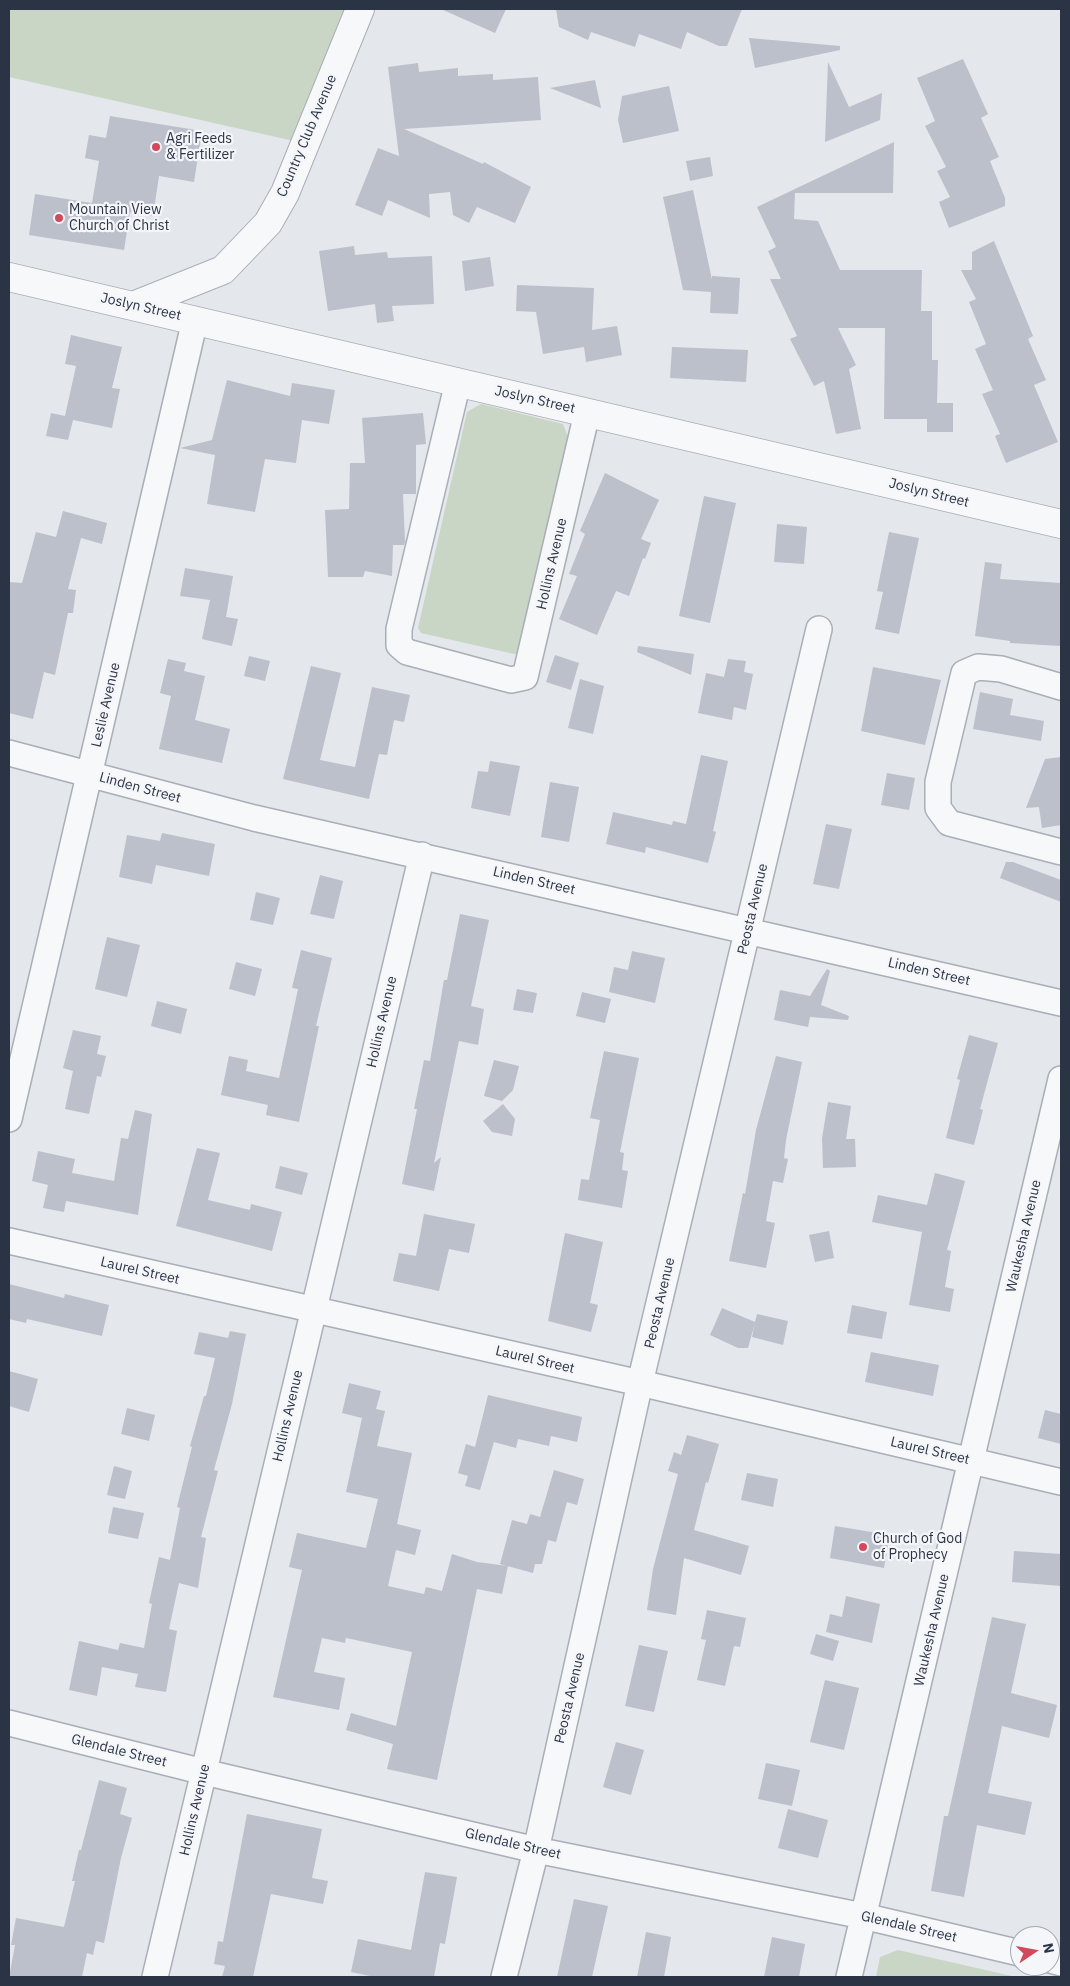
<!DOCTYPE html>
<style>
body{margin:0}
#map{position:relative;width:1070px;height:1986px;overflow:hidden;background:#e4e7ec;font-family:"IBM Plex Sans",sans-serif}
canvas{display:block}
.frame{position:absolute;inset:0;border:10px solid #2b3445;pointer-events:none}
.north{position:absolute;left:1010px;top:1926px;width:50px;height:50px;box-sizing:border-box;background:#f4f6f9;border:1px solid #a4a8b1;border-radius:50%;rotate:78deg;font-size:14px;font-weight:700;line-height:20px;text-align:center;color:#2b3445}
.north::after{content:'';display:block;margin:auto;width:18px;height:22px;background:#d1495b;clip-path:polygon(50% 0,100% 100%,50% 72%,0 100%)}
</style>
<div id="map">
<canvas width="1070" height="1986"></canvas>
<div class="frame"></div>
<div class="north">N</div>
</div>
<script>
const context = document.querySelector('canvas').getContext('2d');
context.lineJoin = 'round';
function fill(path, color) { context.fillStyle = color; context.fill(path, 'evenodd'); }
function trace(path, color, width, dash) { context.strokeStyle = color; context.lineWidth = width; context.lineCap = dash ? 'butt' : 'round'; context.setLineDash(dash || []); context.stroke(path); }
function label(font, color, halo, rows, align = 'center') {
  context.font = font + ' "IBM Plex Sans",sans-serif'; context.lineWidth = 4.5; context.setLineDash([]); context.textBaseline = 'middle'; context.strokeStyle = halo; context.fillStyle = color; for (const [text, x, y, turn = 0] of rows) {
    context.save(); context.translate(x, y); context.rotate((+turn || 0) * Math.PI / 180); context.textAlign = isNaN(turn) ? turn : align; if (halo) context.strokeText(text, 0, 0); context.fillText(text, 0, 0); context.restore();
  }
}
const green = new Path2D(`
 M9 9H346L294 141 9 77Z
 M481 404 563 424 568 437 520 648 518 653 514 654 421 633 418 628 467 412Z
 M898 1950 1016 1977H876L880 1957Z`);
const building = new Path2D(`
 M441 9H506L495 33Z
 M556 9H742L727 46H719L687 32 681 49 639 34 635 47 591 32 588 40 559 27Z
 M749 38 840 46V50L755 68Z
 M963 59 988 114 981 118 999 157 990 161 1005 198V206L949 228 939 202 950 197 937 171 946 167 925 126 935 121 917 78Z
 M828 62 849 107 882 93 880 120 825 142Z
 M418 63 419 72 458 68V76L493 74V80L538 77 541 120 404 129 483 164 484 162 531 187 515 223 477 207 469 223 453 215 450 192 429 194 430 218 388 200 382 216 355 205 378 148 399 156 388 67Z
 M595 80 601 108 550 88Z
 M669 86 679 131 623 143 618 120 622 96Z
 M110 116 202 131 194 182 159 176 153 216 130 212 124 250 29 235 35 194 92 203 99 161 85 158 89 135 106 138Z
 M894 142 893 193H795L794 219 818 221 840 270H922L921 311H932V360H938L937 403H953V432H927V419H884L885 328H838L856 365 849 369 861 429 836 434 824 381 814 386 790 339 797 336 770 279H781L768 251 776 247 757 207Z
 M710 157 713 176 690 181 686 161Z
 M693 190 712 280V276L740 278 738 314 710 313 711 292 683 290 663 197Z
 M994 241 1033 336 1028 339 1046 380 1034 385 1058 442 1006 463 995 436 1000 434 982 394 993 390 975 349 986 344 969 302 976 299 961 270H972V252Z
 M354 246 355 255 387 252 388 258 432 256 434 304 392 306 394 321 377 323 375 304 328 311 319 251Z
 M490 257 494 286 465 291 462 261Z
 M517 285 594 288 592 330 617 326 622 355 586 362 584 347 543 354 536 312 516 311Z
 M71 335 122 347 112 388 120 389 112 428 73 420 68 440 46 436 51 413 65 416 76 366 65 364Z
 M672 347 748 350 746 382 670 378Z
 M227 380 290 396 292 383 335 390 329 424 302 420 296 463 265 459 255 512 207 504 215 455 180 448 212 440Z
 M423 413 426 444 416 445V494H403L405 542 404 545H393L392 576 365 571 363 577H328L325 510 349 509 350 463H365L362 418Z
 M605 473 659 500 641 539 651 543 645 559 643 558 629 596 616 591 597 635 559 619 577 576 569 574 585 534 580 531Z
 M704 496 736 503 710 623 679 616Z
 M63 511 107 523 102 544 81 538 68 589 76 590 73 613H68L55 675 44 672 33 719 9 713V582L22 583 36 532 56 537Z
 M777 524 807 527 804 564 774 562Z
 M889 532 919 538 899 634 875 629 883 592 877 591Z
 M985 562 1002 564 1000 579 1061 583V646L1010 643V641L975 636Z
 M185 568 233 576 226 617 238 619 232 646 202 639 210 600 180 596Z
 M638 646 694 654 691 675 637 652Z
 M555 655 579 663 571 690 546 682Z
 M249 656 270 661 265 681 244 676Z
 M168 659 186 663 184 671 205 676 195 720 230 729 222 763 159 749 171 696 160 693Z
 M728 659 746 661 744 672 753 674 746 710 734 707 732 720 698 713 706 673 724 677Z
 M311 666 341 673 320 760 355 767 372 687 410 695 404 722 394 720 387 755 379 754 369 799 283 779Z
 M873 667 941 680 925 745 861 731Z
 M580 679 604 686 593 734 568 728Z
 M980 692 1013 699 1010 715 1044 721 1041 741 973 729Z
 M701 755 728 761 713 831 716 832 708 863 646 847 645 853 606 844 613 812 672 825 673 821 686 824Z
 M1061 757V825L1042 828 1039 807 1026 808 1045 759Z
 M490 761 520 766 510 816 471 808 478 771 488 772Z
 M887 773 915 778 909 810 881 805Z
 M550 782 579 787 569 842 541 837Z
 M826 824 852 829 839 889 813 884Z
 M162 833 215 844 209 876 156 865 152 884 119 877 127 835 160 841Z
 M1006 862H1013L1061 880V902L1000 878Z
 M320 875 343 881 334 919 310 914Z
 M256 892 280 898 273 925 250 920Z
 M460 914 489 920 471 1006 484 1009 478 1045 459 1041 434 1163 441 1157 434 1191 402 1184 417 1109H414L424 1060 430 1061 444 980H447Z
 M107 937 140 945 127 997 95 989Z
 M301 950 332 958 316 1026H319L299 1122 266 1115 268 1105 221 1095 229 1056 248 1060 246 1071 279 1078 298 989 292 988Z
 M632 951 665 958 655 1003 609 992 614 967 628 970Z
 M236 962 262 969 255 996 229 989Z
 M827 969 830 971 821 1005 849 1016 848 1020 810 1017 808 1027 774 1020 780 990 810 996Z
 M517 989 537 993 533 1013 513 1010Z
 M582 992 611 999 605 1023 576 1016Z
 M157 1001 187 1009 181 1034 151 1026Z
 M73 1030 101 1036 97 1054 106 1056 101 1077 97 1076 89 1114 65 1109 73 1071 63 1068Z
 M969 1035 998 1043 980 1109 983 1110 974 1145 946 1138 960 1080 957 1079Z
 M604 1051 639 1058 620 1152 624 1153 622 1170 628 1171 622 1208 578 1200 581 1179 589 1180 600 1120 590 1118Z
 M776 1056 802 1062 786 1140 784 1158 788 1159 783 1183 773 1181 766 1221 775 1223 766 1268 729 1261 743 1193 745 1194 756 1130Z
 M494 1060 519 1066 513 1090 502 1101 484 1096Z
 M828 1102 851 1106 846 1139H855L856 1167 823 1168 822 1138Z
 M503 1104 515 1119 512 1136 492 1132 483 1121Z
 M135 1110 152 1114 138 1215 66 1201 64 1212 43 1208 48 1185 32 1181 38 1151 75 1159 72 1173 114 1181 121 1138 128 1139Z
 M197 1148 220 1153 208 1200 250 1210 251 1204 282 1212 272 1251 176 1226Z
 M280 1166 308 1173 302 1195 275 1188Z
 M935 1173 965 1181 947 1250 951 1251 945 1287 954 1289 950 1312 909 1305 922 1232 872 1222 878 1195 927 1205Z
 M424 1214 475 1224 469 1253 449 1249 439 1291 393 1281 399 1253 416 1256Z
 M829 1231 834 1258 815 1262 809 1235Z
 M565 1233 603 1242 590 1303 598 1305 591 1332 548 1321Z
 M9 1284 64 1298 65 1294 109 1305 102 1336 27 1319 26 1323 9 1319Z
 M852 1305 887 1312 882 1339 847 1333Z
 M722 1308 755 1322 757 1314 788 1321 783 1345 752 1337 755 1323 748 1348H738L710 1335Z
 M230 1331 246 1334 232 1404 214 1470 218 1471 201 1537 206 1538 198 1588 179 1583 169 1629 177 1631 166 1692 135 1687 138 1674 102 1667 97 1696 69 1690 79 1641 118 1650 120 1643 144 1648 152 1604 149 1603 159 1557 170 1560 180 1508 177 1507 192 1447 190 1446 204 1396H206L215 1358 194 1354 199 1332 228 1338Z
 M871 1352 939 1365 933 1396 865 1382Z
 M9 1371 38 1379 29 1412 9 1406Z
 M349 1383 381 1391 376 1409 385 1411 377 1446 412 1453 397 1524 421 1530 415 1555 396 1550 388 1586 424 1594 426 1587 442 1591 452 1554 477 1562 508 1566 502 1594 477 1589 437 1780 387 1769 393 1744 346 1730 351 1713 396 1726 412 1652 346 1638 345 1643 322 1638 314 1672 345 1678 339 1710 273 1697 302 1570 289 1567 297 1533 366 1548 378 1499 346 1492 362 1418 342 1413Z
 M488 1395 582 1417 577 1442 551 1436 549 1446 518 1439 516 1448 494 1442 480 1490 465 1486 468 1476 458 1473 466 1444 475 1447Z
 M127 1408 155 1415 149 1441 121 1434Z
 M1045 1410 1061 1414V1444L1038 1438Z
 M687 1435 719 1444 708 1483 706 1482 694 1530 749 1546 741 1575 684 1558 676 1615 647 1610 653 1569 678 1474 668 1471 674 1452 681 1455Z
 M114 1466 132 1471 125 1499 107 1495Z
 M554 1470 584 1479 577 1505 567 1502 556 1542 548 1540 542 1564H535L533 1573 500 1564 512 1520 527 1524 530 1514 540 1517Z
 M747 1473 778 1479 773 1507 741 1500Z
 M113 1507 144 1513 138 1539 108 1533Z
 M835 1526 890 1535 884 1568 830 1558Z
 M1014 1551 1061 1554V1586L1012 1582Z
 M846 1596 880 1604 872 1643 826 1632 830 1614 842 1617Z
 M707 1610 746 1618 740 1647 734 1646 725 1686 697 1680 706 1640 701 1639Z
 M992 1617 1026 1624 1011 1693 1057 1705 1049 1738 1002 1726 988 1793 1032 1802 1025 1835 977 1825 964 1897 931 1891 944 1816H948Z
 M816 1634 839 1641 833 1661 810 1654Z
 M639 1645 668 1651 654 1712 625 1706Z
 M825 1680 859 1688 844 1750 810 1742Z
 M616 1742 644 1750 631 1795 603 1787Z
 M766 1763 800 1770 792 1806 758 1799Z
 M99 1780 127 1788 120 1814 132 1818 121 1858 104 1943 96 1941 93 1955 87 1953 82 1977H9L15 1945H11L16 1918 64 1927 75 1881H72L79 1850H81Z
 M788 1809 828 1820 818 1858 778 1848Z
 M247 1814 322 1829 312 1878 328 1881 323 1904 271 1894 253 1977H222L225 1966 214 1964 218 1941 223 1942Z
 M425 1872 457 1877 445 1944 440 1943 434 1977H375L351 1972 358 1939 411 1950Z
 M574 1899 608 1906 592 1977H557Z
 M646 1932 671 1937 664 1977H637Z
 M772 1937 805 1944 799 1977H764Z`);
const minor = new Path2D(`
 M458 382 399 629V645L407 652 511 680 525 677 587 413
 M1061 687 1001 669 978 667 964 673 938 782V808L949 823 1061 852
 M9 753 254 818 1061 1003
 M9 1119 195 320
 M9 1241 640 1383 1061 1482
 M9 1723 204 1772 536 1850 863 1916 1020 1953
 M1050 1960 1061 1963
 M155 1977 422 855
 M504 1977 536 1850 640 1383 819 629
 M849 1977 1061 1079`);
const tertiary = new Path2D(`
 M9 277 1061 524
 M133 306 223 270 268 223 285 193 360 9`);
const markers = [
 [156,147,5,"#d1495b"],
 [59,218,5,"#d1495b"],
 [863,1547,5,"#d1495b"]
];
const streetNames = [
 ["Country Club Avenue",307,136,-67],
 ["Joslyn Street",141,307,13],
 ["Joslyn Street",535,400,13],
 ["Joslyn Street",929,493,14],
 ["Hollins Avenue",552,564,-77],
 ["Leslie Avenue",106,705,-77],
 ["Linden Street",140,788,15],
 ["Linden Street",534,881,13],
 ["Peosta Avenue",753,909,-77],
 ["Linden Street",929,972,13],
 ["Hollins Avenue",382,1022,-77],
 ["Waukesha Avenue",1024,1236,-77],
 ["Laurel Street",140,1271,13],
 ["Peosta Avenue",660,1303,-77],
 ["Laurel Street",535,1360,13],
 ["Hollins Avenue",288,1416,-77],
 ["Laurel Street",930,1451,13],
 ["Waukesha Avenue",932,1630,-77],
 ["Peosta Avenue",570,1698,-77],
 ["Glendale Street",119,1751,14],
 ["Hollins Avenue",195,1810,-77],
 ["Glendale Street",513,1844,13],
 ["Glendale Street",909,1927,13]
];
const poiNames = [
 ["Agri Feeds",166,139],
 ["& Fertilizer",166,155],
 ["Mountain View",69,210],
 ["Church of Christ",69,226],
 ["Church of God",873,1539],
 ["of Prophecy",873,1555]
];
fill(green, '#c9d6c5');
fill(building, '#bbc0ca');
trace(minor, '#a9aeb7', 28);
trace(tertiary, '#a9aeb7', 30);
trace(minor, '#f7f8fa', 25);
trace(tertiary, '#f7f8fa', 28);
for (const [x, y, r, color] of markers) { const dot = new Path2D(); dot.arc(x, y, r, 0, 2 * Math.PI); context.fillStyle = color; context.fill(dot); trace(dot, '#f4f6f9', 2); }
label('14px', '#2b3445', '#f4f6f9', streetNames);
label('14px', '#2b3445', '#f4f6f9', poiNames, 'left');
</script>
